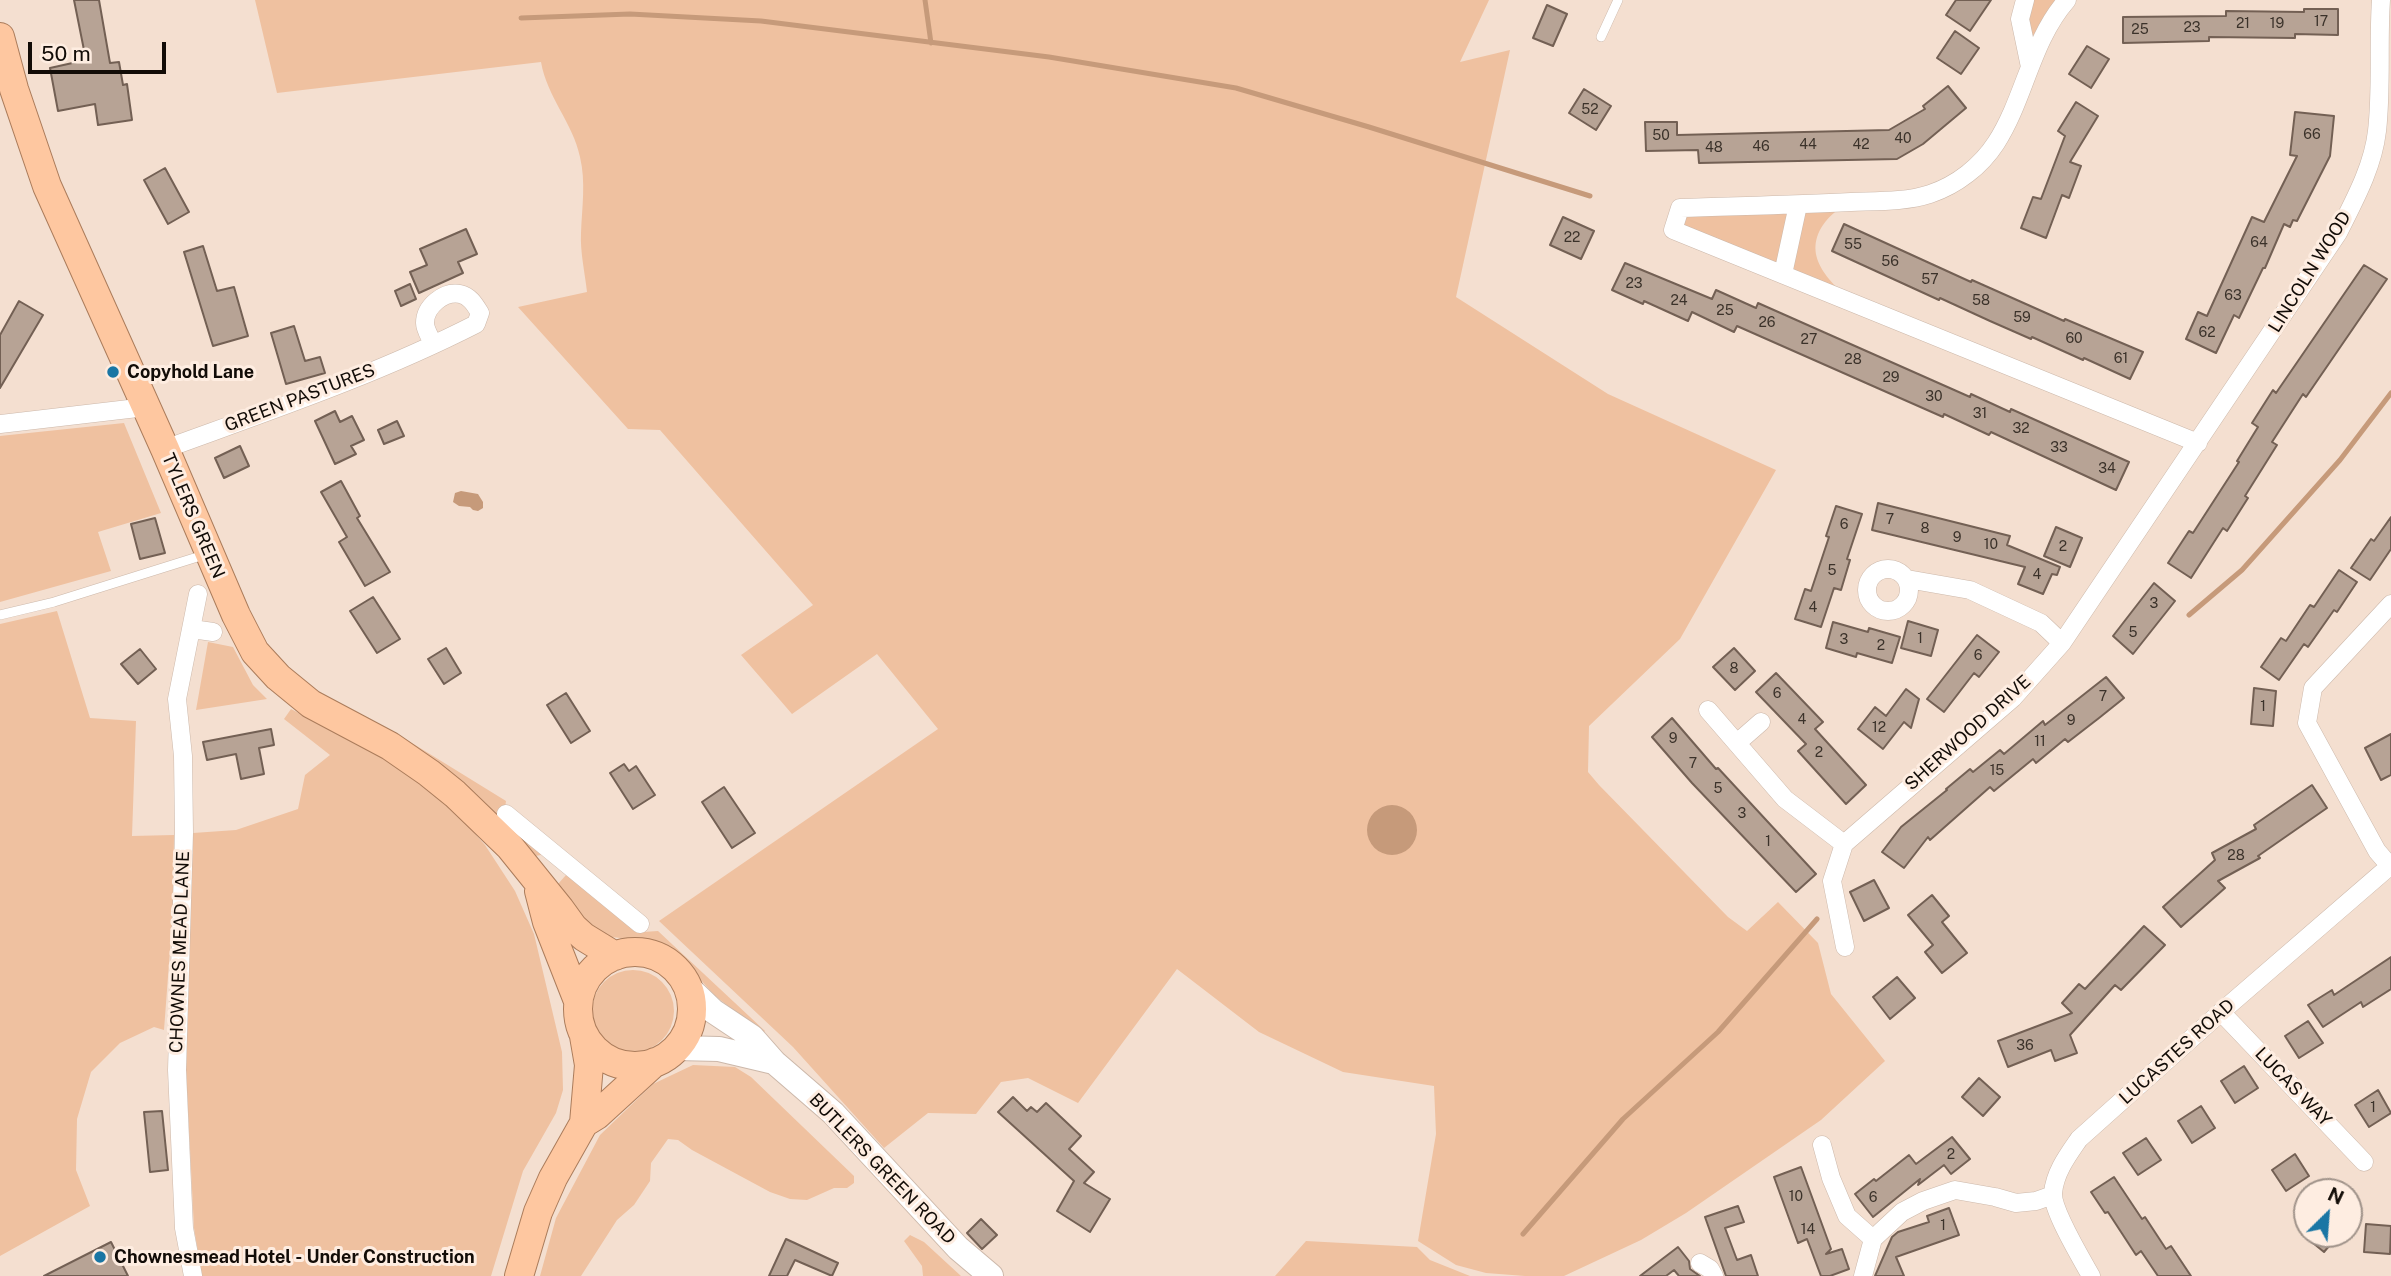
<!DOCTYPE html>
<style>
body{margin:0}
#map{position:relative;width:2391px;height:1276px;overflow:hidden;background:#f4dfd0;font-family:"Public Sans",sans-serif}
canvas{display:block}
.north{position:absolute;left:2293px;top:1178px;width:70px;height:70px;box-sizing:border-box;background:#feede1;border:2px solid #a0938a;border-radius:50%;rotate:25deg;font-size:19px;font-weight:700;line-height:28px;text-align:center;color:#120c07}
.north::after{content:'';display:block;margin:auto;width:24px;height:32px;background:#1a76a4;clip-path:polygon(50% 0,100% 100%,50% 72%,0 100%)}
.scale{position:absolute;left:28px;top:42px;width:138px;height:32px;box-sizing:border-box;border:4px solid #120c07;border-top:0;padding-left:9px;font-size:21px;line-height:24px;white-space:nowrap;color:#120c07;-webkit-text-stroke:5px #feede1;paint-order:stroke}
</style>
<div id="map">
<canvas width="2391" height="1276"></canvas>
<div class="north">N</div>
<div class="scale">50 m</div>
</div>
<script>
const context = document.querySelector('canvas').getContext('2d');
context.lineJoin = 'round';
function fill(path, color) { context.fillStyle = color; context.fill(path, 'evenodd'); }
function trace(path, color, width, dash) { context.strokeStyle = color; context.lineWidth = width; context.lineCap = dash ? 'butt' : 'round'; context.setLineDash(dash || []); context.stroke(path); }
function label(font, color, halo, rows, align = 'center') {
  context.font = font + ' "Public Sans",sans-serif'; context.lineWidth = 6; context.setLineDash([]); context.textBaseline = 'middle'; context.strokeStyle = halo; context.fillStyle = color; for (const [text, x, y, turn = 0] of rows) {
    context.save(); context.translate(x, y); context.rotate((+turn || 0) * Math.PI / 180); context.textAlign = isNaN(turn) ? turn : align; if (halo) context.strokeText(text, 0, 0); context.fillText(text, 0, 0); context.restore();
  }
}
const green = new Path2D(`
 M255 0H1489L1460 62 1510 50 1456 297 1608 394 1776 470 1680 639 1589 726 1588 772 1599 785 1728 917 1747 931 1778 902 1818 943 1831 994 1885 1061 1821 1120 1686 1213 1641 1240 1564 1276H1525L1486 1273 1456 1265 1418 1241 1436 1134 1434 1086 1343 1072 1259 1032 1177 969 1078 1103 1028 1078 1001 1082 976 1114 928 1113 884 1148 793 1047 659 921 938 729 877 654 792 714 741 655 813 605 660 430 628 429 518 307 587 292C585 273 580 252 581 233 582 207 586 182 580 157 573 123 547 97 541 62L277 93Z
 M2025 0H2067L2035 55Z
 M1847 202C1839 209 1829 216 1823 225 1801 258 1832 283 1854 304L1673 230 1680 208Z
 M124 423 161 513 98 532 111 571 0 602V436Z
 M57 611 90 718 136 721 132 836 174 835 173 910 164 1030 154 1027 120 1043 91 1072 77 1119 76 1170 90 1206 0 1256V624Z
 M208 642 233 647 253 685 267 699 196 710Z
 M291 709 385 758 446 801 485 845 515 891 534 934 562 1052 563 1090 556 1113 523 1171 491 1276H202L194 1228 186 1070 193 833 236 830 298 809 305 775 330 755 284 719Z
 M399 735 506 801 505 808 542 851 541 855 535 856Z
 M566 875 579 878 643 932 658 931 765 1031 763 1033 714 995 679 955 667 947 650 941 601 936 588 928 559 890 558 884Z
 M592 1011a41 41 0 1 1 82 0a41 41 0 1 1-82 0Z
 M693 1065 735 1067 751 1077 854 1176V1183L847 1188H834L807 1200 790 1199 770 1192 692 1150 678 1140 668 1139 651 1163 650 1181 634 1205 617 1220 581 1276H540L556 1218 600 1135 653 1084Z
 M910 1235 924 1242 961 1276H923L922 1266 904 1241Z
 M1306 1241 1417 1247 1430 1260 1470 1276H1275Z`);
const water = new Path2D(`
 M461 491 478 494 483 502V508L478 511 473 510 470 507 459 506 453 502 455 493Z
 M1367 830a25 25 0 1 1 50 0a25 25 0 1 1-50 0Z`);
const stream = new Path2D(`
 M925 0 931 43
 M521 18 630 14 761 21 1049 57 1236 88 1369 127 1590 196
 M2189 615 2242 570 2340 460 2391 393
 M1523 1234 1623 1119 1718 1032 1817 919`);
const building = new Path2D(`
 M74 0H99L110 63 119 62 123 85 127 84 132 120 98 125 95 104 58 111 50 68 86 60Z
 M1956 0H1991L1970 31 1946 15Z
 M1547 5 1567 14 1553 46 1533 38Z
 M2304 9H2338V35L2295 34V38L2209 37V41L2123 43V17L2226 16V11L2304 12Z
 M1955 31 1979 48 1961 74 1937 58Z
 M2087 46 2109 59 2091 88 2069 74Z
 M1948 86 1966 108 1923 144 1897 159 1699 163 1698 150 1646 151 1645 122H1677V135L1889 130 1925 109 1923 106Z
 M1584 89 1611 106 1596 130 1569 113Z
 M2076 102 2098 116 2070 162 2081 166 2069 198 2062 195 2046 238 2021 228 2033 197 2041 199 2065 136 2058 131Z
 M2295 112 2334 116 2330 156 2297 221 2293 220 2290 227 2284 224 2265 268H2263L2239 318 2234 315 2216 353 2186 339 2198 312 2207 316 2252 217 2264 222 2297 156 2290 155Z
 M165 168 189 212 168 224 144 180Z
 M1563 217 1594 231 1581 259 1550 245Z
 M1844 224 1971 282 1972 280 2064 321 2065 319 2143 352 2130 379 2084 358 2083 360 2032 337 2031 339 1990 321 1940 298 1939 300 1832 251Z
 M466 229 477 254 458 262 463 273 419 293 410 272 427 265 420 249Z
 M203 246 217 291 234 287 248 336 213 346 184 252Z
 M1625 263 1712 299 1716 290 1756 308 1758 303 1970 397 1971 394 2010 412 2011 409 2129 462 2116 490 1991 432 1989 435 1944 414 1943 417 1737 326 1734 332 1692 312 1688 321 1644 301 1643 304 1612 290Z
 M2364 265 2387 279 2306 397 2303 394 2272 442 2277 445 2245 496 2248 498 2227 531 2223 528 2191 578 2168 563 2189 531 2193 533 2239 462 2237 461 2258 427 2252 423 2273 390 2276 393Z
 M410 284 416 299 401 306 395 291Z
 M19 301 43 315 0 388V335Z
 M294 326 305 361 320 357 325 373 286 384 271 333Z
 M335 411 340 422 352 416 364 440 351 446 356 454 335 464 315 421Z
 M397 421 404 436 384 444 378 430Z
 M240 446 249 466 224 478 215 458Z
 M341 481 360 516 357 518 390 572 365 586 339 542 347 537 321 492Z
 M1878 503 2010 536 2007 545 2060 567 2057 575 2052 574 2043 594 2018 584 2025 567 1872 530Z
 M1836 506 1862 514 1847 559 1850 560 1841 590 1834 588 1821 627 1795 619 1805 589 1811 591 1829 537 1826 536Z
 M2391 517V549L2370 580 2351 568 2371 539 2374 541Z
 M155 518 165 553 140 559 131 524Z
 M2056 527 2082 538 2070 567 2044 556Z
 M2339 570 2357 582 2337 612 2334 610 2308 647 2304 644 2279 680 2261 667 2281 638 2286 641 2310 605 2314 607Z
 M2154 583 2175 601 2133 654 2113 636Z
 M373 597 400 639 377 653 350 611Z
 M1908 621 1938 630 1931 656 1901 648Z
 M1833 622 1868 632 1869 628 1900 637 1892 663 1857 653 1856 657 1826 648Z
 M1977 635 1999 652 1979 677 1974 673 1944 712 1927 699Z
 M446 648 461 673 444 684 428 659Z
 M1734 648 1755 671 1735 690 1713 667Z
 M140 649 156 669 138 684 121 664Z
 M1776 673 1823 722 1815 729 1866 785 1846 804 1798 751 1806 744 1756 692Z
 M2106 677 2124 698 2099 718 2068 742 2065 739 2036 763 2033 759 1994 791 1990 787 1930 840 1928 837 1904 868 1882 852 1901 827 1947 790 1946 789 1970 769 1973 772 2000 750 2004 754 2043 721 2045 725Z
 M2254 688 2276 691 2273 726 2251 724Z
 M1906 689 1919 699 1911 728 1904 722 1883 749 1858 729 1875 707 1886 716Z
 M566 693 590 731 571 743 547 705Z
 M1672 718 1716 769 1718 768 1816 874 1796 892 1692 783 1652 737Z
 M271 729 274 745 259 748 264 774 241 779 236 754 207 760 203 742Z
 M2391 734V775L2381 780 2365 748Z
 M624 764 629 771 636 766 655 795 633 809 610 773Z
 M2312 785 2327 808 2258 856 2260 858 2218 881 2225 888 2181 927 2163 907 2215 860 2212 853 2256 829 2254 825Z
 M724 787 755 833 732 848 702 802Z
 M1874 880 1889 908 1864 921 1850 892Z
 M1932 895 1949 916 1942 922 1967 953 1942 973 1925 952 1933 945 1908 915Z
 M2144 926 2165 945 2121 990 2115 985 2070 1035 2077 1053 2055 1061 2051 1050 2008 1067 1998 1041 2072 1013 2062 1003 2079 984 2085 989Z
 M2391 957V989L2363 1007 2361 1002 2323 1027 2308 1005 2332 990 2334 995Z
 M1897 977 1915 998 1890 1019 1873 997Z
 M2308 1021 2323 1043 2299 1058 2285 1036Z
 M2244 1066 2258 1088 2235 1103 2221 1081Z
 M1979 1078 2000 1097 1983 1116 1962 1097Z
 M2378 1090 2391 1113 2369 1127 2355 1105Z
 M1013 1097 1027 1111 1031 1107 1037 1112 1046 1103 1081 1136 1069 1149 1094 1172 1084 1183 1110 1199 1090 1232 1057 1211 1074 1181 998 1112Z
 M2201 1106 2215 1128 2192 1143 2178 1121Z
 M162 1111 168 1170 150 1172 144 1112Z
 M1952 1137 1970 1159 1951 1174 1944 1165 1918 1185 1920 1179 1873 1217 1855 1194 1874 1179 1876 1181 1909 1155 1916 1164Z
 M2146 1138 2161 1160 2138 1175 2123 1153Z
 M2295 1154 2309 1176 2286 1191 2272 1170Z
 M1801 1167 1831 1249 1826 1254 1842 1249 1849 1269 1830 1276H1821L1807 1239 1798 1243 1774 1177Z
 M2114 1177 2142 1219 2145 1217 2166 1249 2171 1246 2191 1276H2158L2141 1251 2136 1255 2108 1212 2105 1213 2091 1192Z
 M1738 1206 1744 1222 1725 1228 1737 1260 1751 1255 1758 1276H1726L1705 1217Z
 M1949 1208 1959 1235 1896 1257 1904 1276H1875L1892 1237 1898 1232 1929 1222 1927 1216Z
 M981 1219 997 1235 982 1249 967 1233Z
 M2366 1224 2391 1226 2390 1254 2364 1252Z
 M2302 1234H2339L2324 1252Z
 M786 1239 838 1263 832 1276 795 1260 787 1276H769Z
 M111 1242 128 1276H44Z
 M1678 1247 1689 1261 1690 1269 1700 1276H1679L1674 1270 1666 1276H1640Z`);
const service = new Path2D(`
 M1601 37 1618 0
 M0 615 54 602 207 554`);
const minor = new Path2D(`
 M2025 0 2020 19 2030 67
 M2067 0C2031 41 2025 98 1996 143 1981 166 1957 185 1930 194 1906 202 1876 201 1851 202 1794 205 1737 206 1680 208L1673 230 2198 443
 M1783 274 1798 205
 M0 424 146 407
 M165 449C269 411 376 375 476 324L480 313C475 305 470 296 460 294 444 291 425 306 425 323 425 330 431 338 433 344
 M1867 590a21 21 0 1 1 42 0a21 21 0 1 1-42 0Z
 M1907 579 1970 590 2041 623 2062 643
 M192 629 213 632
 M1708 710 1785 799 1844 844
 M1737 743 1761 722
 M506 814 640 924
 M2390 866 2377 851 2307 723 2313 688 2391 604
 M1845 947 1832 881 1844 844 2013 698 2062 643 2338 233C2354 201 2373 167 2377 131 2382 88 2378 43 2381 0
 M2221 1012 2364 1162
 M1822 1145 1831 1178 1847 1216 1873 1239
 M1700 1263 1710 1269 1714 1276
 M193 1276 184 1228 177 1070 184 833 183 756 177 699 198 594
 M1863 1276 1873 1239 1902 1212 1923 1201 1955 1190 1995 1197 2016 1203 2036 1201 2053 1195
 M2091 1276C2082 1260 2052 1210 2053 1193 2055 1172 2068 1155 2079 1139L2221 1012 2391 865`);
const secondary = new Path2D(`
 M686 985 713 1011 752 1037 774 1062 833 1113 958 1248 991 1276
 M677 1048 719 1049 774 1062`);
const trunk = new Path2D(`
 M0 37 14 89 47 186 165 449 236 615 255 652 278 677 311 704 390 746 429 773 455 794 510 847 560 909 573 927 584 937 615 956
 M539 891 547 922 578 1001
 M578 1009a57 57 0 1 1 114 0a57 57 0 1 1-114 0Z
 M584 1123 597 1115 655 1062
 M519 1276 538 1212 553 1178 584 1123 589 1065 584 1036`);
const markers = [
 [113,372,7,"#1a76a4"],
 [100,1257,7,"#1a76a4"]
];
const numberNames = [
 ["17",2321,22],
 ["21",2243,24],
 ["19",2277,24],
 ["23",2192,28],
 ["25",2140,30],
 ["52",1590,110],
 ["66",2312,135],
 ["50",1661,136],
 ["40",1903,139],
 ["44",1808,145],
 ["42",1861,145],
 ["46",1761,147],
 ["48",1714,148],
 ["22",1572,238],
 ["64",2259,243],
 ["55",1853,245],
 ["56",1890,262],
 ["57",1930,280],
 ["23",1634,284],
 ["63",2233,296],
 ["24",1679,301],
 ["58",1981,301],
 ["25",1725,311],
 ["59",2022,318],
 ["26",1767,323],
 ["62",2207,333],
 ["60",2074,339],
 ["27",1809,340],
 ["61",2121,359],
 ["28",1853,360],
 ["29",1891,378],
 ["30",1934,397],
 ["31",1980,414],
 ["32",2021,429],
 ["33",2059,448],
 ["34",2107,469],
 ["7",1890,520],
 ["6",1844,525],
 ["8",1925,529],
 ["9",1957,538],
 ["10",1991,545],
 ["2",2063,547],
 ["5",1832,571],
 ["4",2037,575],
 ["3",2154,604],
 ["4",1813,608],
 ["5",2133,633],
 ["1",1920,639],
 ["3",1844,640],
 ["2",1881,646],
 ["6",1978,656],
 ["8",1734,669],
 ["6",1777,694],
 ["7",2103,697],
 ["1",2263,707],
 ["4",1802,720],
 ["9",2071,721],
 ["12",1879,728],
 ["9",1673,739],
 ["11",2040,742],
 ["2",1819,753],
 ["7",1693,764],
 ["15",1997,771],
 ["5",1718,789],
 ["3",1742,814],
 ["1",1768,842],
 ["28",2236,856],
 ["36",2025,1046],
 ["1",2373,1108],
 ["2",1951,1155],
 ["10",1796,1197],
 ["6",1873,1198],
 ["1",1943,1226],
 ["14",1808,1230]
];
const streetNames = [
 ["LINCOLN WOOD",2310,272,-58],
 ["GREEN PASTURES",300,398,-21],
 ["TYLERS GREEN",193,516,67],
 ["SHERWOOD DRIVE",1968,733,-42],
 ["CHOWNES MEAD LANE",180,952,-88],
 ["LUCASTES ROAD",2177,1052,-42],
 ["LUCAS WAY",2293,1087,46],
 ["BUTLERS GREEN ROAD",882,1169,46]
];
const poiNames = [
 ["Copyhold Lane",127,372],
 ["Chownesmead Hotel - Under Construction",114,1257]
];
fill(green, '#efc1a0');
fill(water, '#c69a7a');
trace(stream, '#c69a7a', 5);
fill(building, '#b7a395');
trace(building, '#736054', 2);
trace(service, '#ccb8aa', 10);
trace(minor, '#ccb8aa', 19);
trace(secondary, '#ccb8aa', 26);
trace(trunk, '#ab7c5b', 30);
trace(service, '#fff', 9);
trace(minor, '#fff', 18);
trace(secondary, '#fff', 24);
trace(trunk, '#fec7a0', 28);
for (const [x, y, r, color] of markers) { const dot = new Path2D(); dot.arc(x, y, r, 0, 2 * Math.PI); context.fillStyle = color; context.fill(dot); trace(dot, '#feede1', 2.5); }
label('14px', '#3b322a', null, numberNames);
label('18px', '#120c07', '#feede1', streetNames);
label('bold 18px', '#120c07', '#feede1', poiNames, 'left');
</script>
